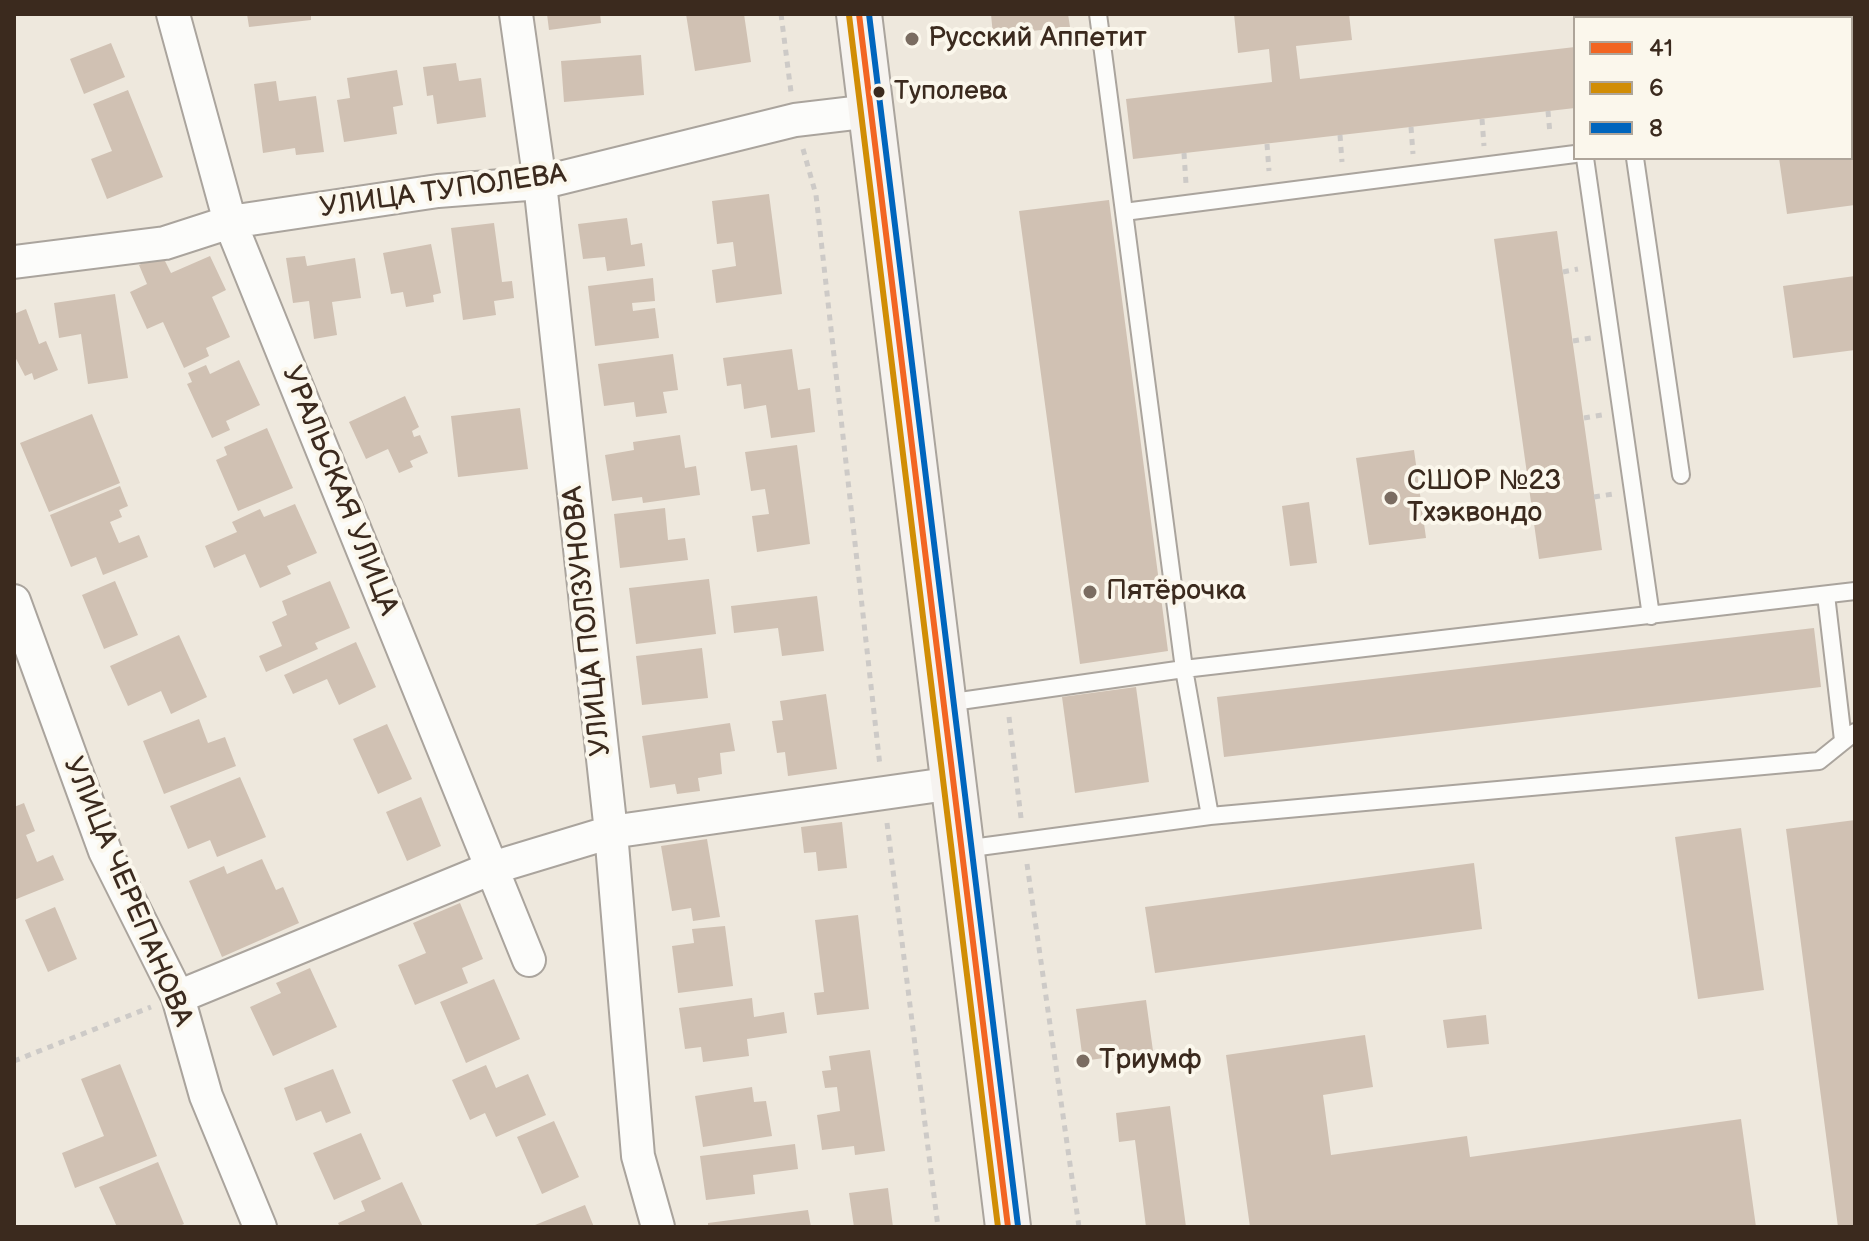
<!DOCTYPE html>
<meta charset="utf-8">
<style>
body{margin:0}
#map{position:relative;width:1869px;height:1241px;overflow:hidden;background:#eee8dd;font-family:"Balsamiq Sans",sans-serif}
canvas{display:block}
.frame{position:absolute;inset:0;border:16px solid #3b2a1e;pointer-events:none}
.legend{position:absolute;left:1573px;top:16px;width:280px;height:144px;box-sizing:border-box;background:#fbf7ec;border:2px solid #aea59a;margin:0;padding:10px 14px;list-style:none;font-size:24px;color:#3b2a1e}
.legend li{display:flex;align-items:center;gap:16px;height:40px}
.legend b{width:40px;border:2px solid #aea59a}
</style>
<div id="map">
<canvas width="1869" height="1241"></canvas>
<div class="frame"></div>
<ul class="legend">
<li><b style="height:10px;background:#f26522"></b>41</li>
<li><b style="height:10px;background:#d18d06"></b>6</li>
<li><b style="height:10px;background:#0065bd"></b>8</li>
</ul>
</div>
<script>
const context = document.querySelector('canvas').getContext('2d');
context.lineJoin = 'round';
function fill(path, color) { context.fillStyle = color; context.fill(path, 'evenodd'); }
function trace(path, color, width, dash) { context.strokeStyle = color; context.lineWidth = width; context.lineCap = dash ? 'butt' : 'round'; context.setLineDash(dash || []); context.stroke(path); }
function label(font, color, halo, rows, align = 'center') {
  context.font = font + ' "Balsamiq Sans",sans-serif'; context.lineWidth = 8; context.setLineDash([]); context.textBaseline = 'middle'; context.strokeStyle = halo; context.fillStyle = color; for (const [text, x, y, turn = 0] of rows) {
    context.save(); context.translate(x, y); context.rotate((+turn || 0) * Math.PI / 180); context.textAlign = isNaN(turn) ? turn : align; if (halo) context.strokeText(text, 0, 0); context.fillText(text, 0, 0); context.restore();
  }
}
const building = new Path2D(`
 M247 14H311V20L249 27Z
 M547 14H600L601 23 549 30Z
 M686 14H744L751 62 695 71Z
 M991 14H1068L1070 27 993 35Z
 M1234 14H1349L1352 40 1296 46 1300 79 1575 47V108L1133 159 1126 99 1272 82 1269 49 1238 53Z
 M1827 14H1855V61H1851V18H1812Z
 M111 43 125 77 84 94 70 59Z
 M641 55 644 95 564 102 561 61Z
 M456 63 459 81 481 78 486 117 437 124 433 95 427 96 423 67Z
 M397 70 403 105 393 107 397 134 344 142 337 100 350 98 347 78Z
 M276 81 279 101 316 96 324 152 296 155 295 148 263 153 254 84Z
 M128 90 163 177 107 199 91 159 112 151 93 104Z
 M1851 145H1855V205L1787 214 1779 158H1851Z
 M769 194 782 294 716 303 712 270 736 266 733 242 717 244 712 201Z
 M1109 200 1168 651 1080 664 1019 211Z
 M627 218 631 245 642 243 645 266 607 271 605 257 583 259 578 224Z
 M494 223 502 282 512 281 514 298 494 301 496 315 463 320 451 228Z
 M1557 231 1602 550 1539 559 1494 239Z
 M431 244 441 293 433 295 434 302 406 307 403 292 391 294 383 253Z
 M162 255 171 273 210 256 226 290 212 297 230 337 206 348 209 356 184 368 163 322 147 329 130 292 147 284 139 265Z
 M305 256 307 266 355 258 361 298 332 302 337 335 314 339 309 301 293 303 286 258Z
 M1855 276V350L1793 358 1783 286Z
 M653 278 655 301 632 303 633 311 655 308 659 338 595 346 588 286Z
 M115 294 128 378 88 384 81 334 59 338 54 303Z
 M26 309 39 344 46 341 58 370 34 380 32 373 25 376 14 355V314Z
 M792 349 798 390 810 388 815 432 771 438 766 405 744 409 741 384 727 386 723 358Z
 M673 354 678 390 663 392 667 413 636 417 634 402 604 406 598 364Z
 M239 360 260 405 226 421 230 430 212 438 187 384 192 382 188 373 206 365 210 374Z
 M405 396 419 427 412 431 414 437 420 435 428 453 410 461 413 467 399 473 388 449 366 459 349 422Z
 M520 408 528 469 458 477 451 416Z
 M92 414 120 483 49 512 20 443Z
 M267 428 293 488 238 511 216 460 227 455 224 447Z
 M680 435 685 468 696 466 700 495 643 503 642 497 612 501 605 455 634 450 633 442Z
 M797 445 810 544 757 552 752 516 769 514 765 489 751 491 745 452Z
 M1414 450 1426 538 1369 545 1356 458Z
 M120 486 128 506 119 510 122 517 110 522 119 543 139 535 148 557 103 575 96 557 71 567 50 515Z
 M1309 502 1317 563 1290 566 1282 506Z
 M295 504 317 553 287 566 291 574 260 588 245 554 214 568 205 546 237 532 232 522 260 509 264 517Z
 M665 508 668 540 685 538 688 560 620 568 614 514Z
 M709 579 716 634 636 644 629 588Z
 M115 581 138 635 104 649 82 595Z
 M330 581 350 628 315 643 318 649 266 672 259 656 282 646 272 622 287 615 282 601Z
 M817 596 824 651 782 656 778 628 734 633 731 606Z
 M1814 628 1821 687 1224 757 1217 697Z
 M179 635 207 697 171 714 161 691 128 706 110 666Z
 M356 642 376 687 339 705 327 679 293 694 284 675Z
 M702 648 708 698 642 705 636 656Z
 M1136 687 1149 782 1075 793 1062 697Z
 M826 694 837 769 788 776 785 752 777 753 772 721 783 720 780 701Z
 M199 719 208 743 225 737 236 766 164 794 143 741Z
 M730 723 735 751 720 753 722 774 698 778 700 791 677 794 675 784 650 788 642 736Z
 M387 724 412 779 378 794 353 739Z
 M240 777 266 837 217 857 210 840 188 849 170 806Z
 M421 797 441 846 407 861 386 812Z
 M24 803 35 831 26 835 37 862 53 855 64 880 14 900V807Z
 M1855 820V1227H1838L1786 829Z
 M842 822 847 868 818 871 816 852 804 853 801 827Z
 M1741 828 1764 990 1698 999 1675 837Z
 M707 839 720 917 693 921 691 908 672 911 661 846Z
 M262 859 276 890 283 887 299 923 222 957 189 881 224 866 227 874Z
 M1474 863 1482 929 1155 973 1145 907Z
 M460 903 483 959 462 968 468 983 415 1005 398 965 426 953 413 923Z
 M55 907 77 959 48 972 25 920Z
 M858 915 869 1009 817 1015 814 993 824 992 815 920Z
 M725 926 733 986 678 993 672 946 694 943 692 929Z
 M310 968 337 1027 273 1056 250 1007 281 993 276 983Z
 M494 979 520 1039 466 1063 440 1002Z
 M752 998 754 1017 784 1012 787 1033 747 1039 749 1056 703 1062 701 1047 685 1049 679 1008Z
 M1146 1000 1153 1051 1083 1061 1076 1009Z
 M1486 1015 1489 1044 1447 1048 1443 1020Z
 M1365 1035 1373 1087 1323 1095 1331 1155 1467 1136 1470 1157 1741 1119 1756 1227H1250L1226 1055Z
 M870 1050 885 1151 855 1155 854 1146 822 1150 817 1115 840 1111 837 1087 825 1088 822 1071 831 1070 829 1056Z
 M120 1064 157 1156 75 1188 62 1153 104 1136 81 1079Z
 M486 1065 496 1088 528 1074 546 1115 496 1137 485 1113 470 1120 452 1080Z
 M333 1069 351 1113 326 1123 321 1111 296 1121 284 1088Z
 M752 1087 754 1102 766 1101 772 1136 703 1147 695 1096Z
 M1170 1106 1186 1227H1146L1135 1140 1119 1142 1116 1113Z
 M554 1121 579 1177 542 1194 517 1137Z
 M361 1133 381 1179 334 1200 313 1153Z
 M795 1144 798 1169 753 1175 755 1194 706 1200 700 1156Z
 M158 1162 184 1224 177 1227H117L99 1187Z
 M402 1182 423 1227H340L338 1223 365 1211 361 1201Z
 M888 1188 893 1227H854L849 1193Z
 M585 1205 594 1227H536L535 1225Z
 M808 1210 811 1227H708V1223Z`);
const path = new Path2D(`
 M781 14 791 92
 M1548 111 1550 134
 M1482 119 1484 146
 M1411 127 1413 154
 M1340 135 1342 162
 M1267 144 1269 171
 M803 149 816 195 880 766
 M1184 153 1186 184
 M1563 272 1578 269
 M1573 341 1591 338
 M1584 418 1602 415
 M1594 497 1613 494
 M1009 717 1021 818
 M887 823 938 1227
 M1027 864 1079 1227
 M14 1061 151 1007`);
const lane = new Path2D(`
 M1098 14 1184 669 1210 816
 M1616 14V18
 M1585 158 1651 616
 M1635 158 1681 475
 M1124 212 1575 154
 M1826 595 1843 740
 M946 703 1184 669 1855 591
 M964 849 1210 816 1819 761 1855 732`);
const street = new Path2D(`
 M173 14 230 222 529 960
 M516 14 540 183 611 832 638 1156 658 1227
 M14 262 165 243 230 222 438 191 540 183 795 120 871 111
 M14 601 105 851 178 997 206 1096 260 1227
 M178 997 492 868 611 832 954 783`);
const secondary = new Path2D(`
 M859 14 1008 1227`);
const bus1 = new Path2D(`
 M859 14 1008 1227`);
const bus2 = new Path2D(`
 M849 15 998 1227`);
const bus3 = new Path2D(`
 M869 14 1018 1226`);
const markers = [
 [912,39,8,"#7a6c61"],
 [879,92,7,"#3b2a1e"],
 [1391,498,8,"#7a6c61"],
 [1090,592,8,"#7a6c61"],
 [1083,1061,8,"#7a6c61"]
];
const busNames = [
 ["Туполева",894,92]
];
const poiNames = [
 ["Русский Аппетит",928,39],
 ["СШОР №23",1407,482],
 ["Тхэквондо",1407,514],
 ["Пятёрочка",1106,592],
 ["Триумф",1099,1061]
];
const streetNames = [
 ["УЛИЦА ТУПОЛЕВА",443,192,-8],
 ["УРАЛЬСКАЯ УЛИЦА",339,491,68],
 ["УЛИЦА ПОЛЗУНОВА",588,621,-96],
 ["УЛИЦА ЧЕРЕПАНОВА",127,892,67]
];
fill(building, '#d0c1b3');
trace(lane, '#aaa49d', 20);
trace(street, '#aaa49d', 36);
trace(secondary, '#aaa49d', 48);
trace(path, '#cdcac7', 5, [6, 6]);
trace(lane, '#fcfcfa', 16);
trace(street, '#fcfcfa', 32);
trace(secondary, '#f6f3f0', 44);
trace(bus1, '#f26522', 6);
trace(bus2, '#d18d06', 6);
trace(bus3, '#0065bd', 6);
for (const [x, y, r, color] of markers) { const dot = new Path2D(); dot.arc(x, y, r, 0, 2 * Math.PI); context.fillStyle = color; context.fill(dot); trace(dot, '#fbf7ec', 3); }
label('26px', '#3b2a1e', '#fbf7ec', busNames, 'left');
label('28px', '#3b2a1e', '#fbf7ec', poiNames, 'left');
label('28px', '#3b2a1e', '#fbf7ec', streetNames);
</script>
